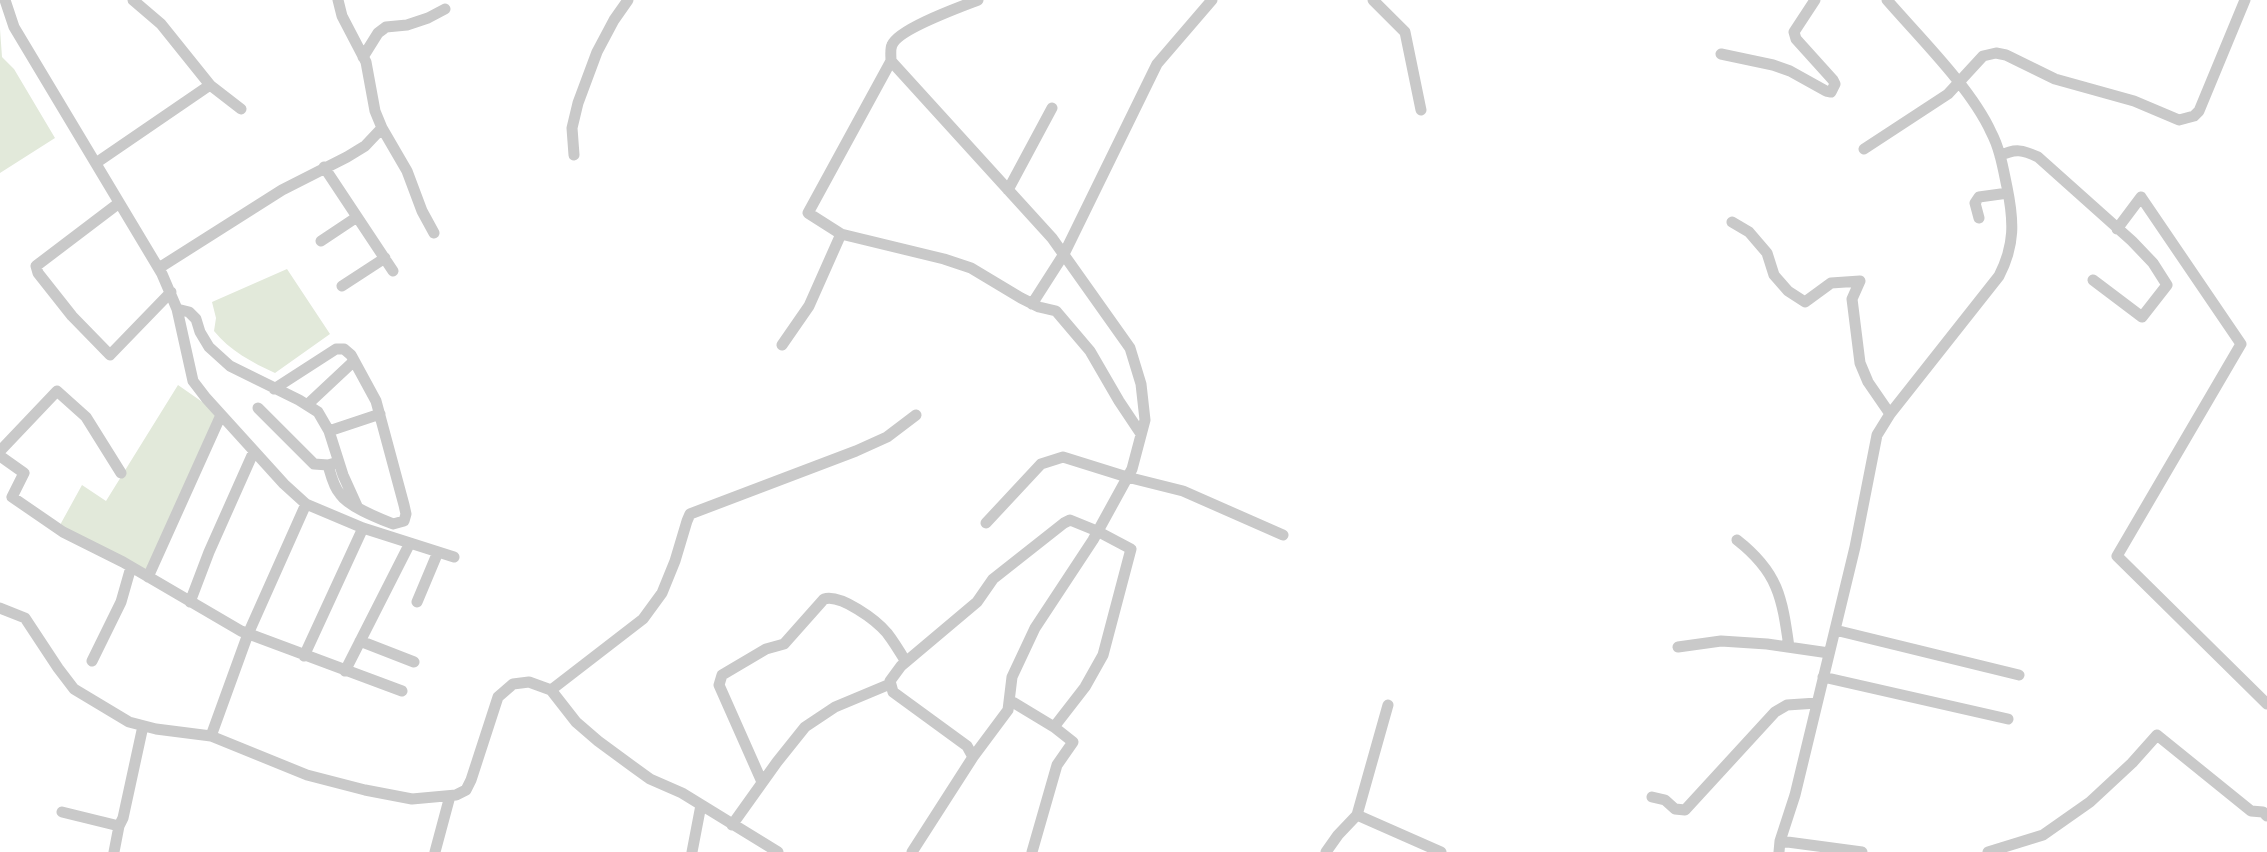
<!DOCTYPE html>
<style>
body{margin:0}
canvas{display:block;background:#fff}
</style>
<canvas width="2267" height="852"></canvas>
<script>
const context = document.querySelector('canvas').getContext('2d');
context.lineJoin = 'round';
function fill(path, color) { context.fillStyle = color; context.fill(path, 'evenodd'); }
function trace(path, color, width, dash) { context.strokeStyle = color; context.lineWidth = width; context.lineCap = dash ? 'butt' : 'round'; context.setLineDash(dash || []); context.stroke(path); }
const green = new Path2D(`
 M0 29 2 57 14 69 55 138 0 173Z
 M287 269 330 334 275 373C253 363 229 350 214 331L216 318 212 302Z
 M178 385 221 415 148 572 60 525 82 485 106 501Z`);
const minor = new Path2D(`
 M5 0 14 27 162 274 177 309 193 381 206 398 284 484 306 504 363 528 454 557
 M133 0 161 24 210 85 241 109
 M1373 0 1405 32 1421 110
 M1721 54 1773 65 1790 71 1826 91 1831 92 1835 84 1833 80 1796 39 1794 32 1815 0
 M363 57 378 33 386 27 407 25 428 18 445 9
 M891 61 808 213 841 234 944 259 971 268 1021 298 1039 307 1056 311 1090 351 1119 401 1141 434
 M382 128 407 171 422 211 434 233
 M1864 149 1948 94 1983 56 1996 53 2006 55 2055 79 2134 101 2179 120 2194 116 2199 111 2245 0
 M574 155 572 128 578 103 597 52 614 20 628 0
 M2000 156C2015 148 2023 150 2038 157L2132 241 2153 263 2167 285 2142 317 2093 280
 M96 163 210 85
 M324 167 393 271
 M1008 190 1052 108
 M119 203 36 266 38 273 72 316 110 355 171 292
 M1979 218 1975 203 1979 197 2008 193
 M1732 222 1749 232 1767 253 1774 275 1788 291 1805 302 1831 283 1860 281 1852 299 1860 363 1868 382 1890 414
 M2117 229 2141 197 2241 344 2117 556 2267 704
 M321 241 357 217
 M159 268 282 190 347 157 365 146 382 128 375 111 366 62 342 16 338 0
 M342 286 385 258
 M1032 304 1064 254 1157 64 1212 0
 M177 309 189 312 196 319 200 332 209 347 230 366 299 400 318 412 329 431 343 475 357 506
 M782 345 809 306 841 234
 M274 389 336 349H344L351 355 376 401 404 505 406 514 404 521 393 524C378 518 349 507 340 494 333 486 331 475 328 465
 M307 405 354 361
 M258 408 314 464 328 465 335 463
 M329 431 380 414
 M0 451 57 391 86 417 121 473
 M0 456 24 473 12 497 63 532 123 562 241 631 402 691
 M986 523 1041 464 1063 457 1127 477 1183 491 1283 535
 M1737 540C1778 572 1782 597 1789 647
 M148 577 221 415
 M190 602 209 552 254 451
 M417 602 438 552
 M0 608 25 618 58 668 74 689 129 722 156 729 211 736 307 775 365 790 412 799 456 795 466 790 471 780 498 697 513 684 529 682 551 690 576 722 598 741 632 766 650 779 682 793 778 852
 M1835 630 2019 675
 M360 641 414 662
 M1678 647 1721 641 1767 644 1829 653
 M304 656 363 528
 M92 661 121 602 131 567
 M345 671 410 543
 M1823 677 2008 719
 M551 690 643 619 662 593 675 561 687 521 690 514 856 451 887 437 916 415
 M211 736 248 634 306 504
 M973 757 1008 710 1012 677 1035 628 1093 540 1132 469 1145 420 1141 384 1130 348 1052 238 891 61C891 56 890 49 892 45 898 29 960 7 978 0
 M762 782 719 685 722 675 766 649 784 644 824 599C841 594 876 620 887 633 894 642 900 652 906 662
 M1652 797 1665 800 1675 809 1685 810 1775 712 1787 705 1817 703
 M62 812 119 826
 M1357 815 1388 705
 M732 825 777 762 805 727 835 707 890 684
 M1780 841 1862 852
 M114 852 119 826 123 818 143 726
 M435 852 450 796
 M692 852 701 805
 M912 852 973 757 967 746 893 692 890 681 901 666 977 602 993 579 1064 523 1070 520 1097 531 1131 549 1103 655 1085 687 1054 727 1011 701
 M1032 852 1057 765 1073 742 1054 727
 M1326 852 1338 835 1357 815 1441 852
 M1779 852 1780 841 1795 795 1855 547 1877 435 1890 414 1999 276C2015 245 2014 221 2007 187 2003 168 2000 149 1991 132 1971 88 1919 37 1887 0
 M1988 852 2043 835 2090 802 2132 763 2157 735 2251 811 2263 812 2267 816`);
fill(green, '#e2e9da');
trace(minor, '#c9c9c9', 11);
</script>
